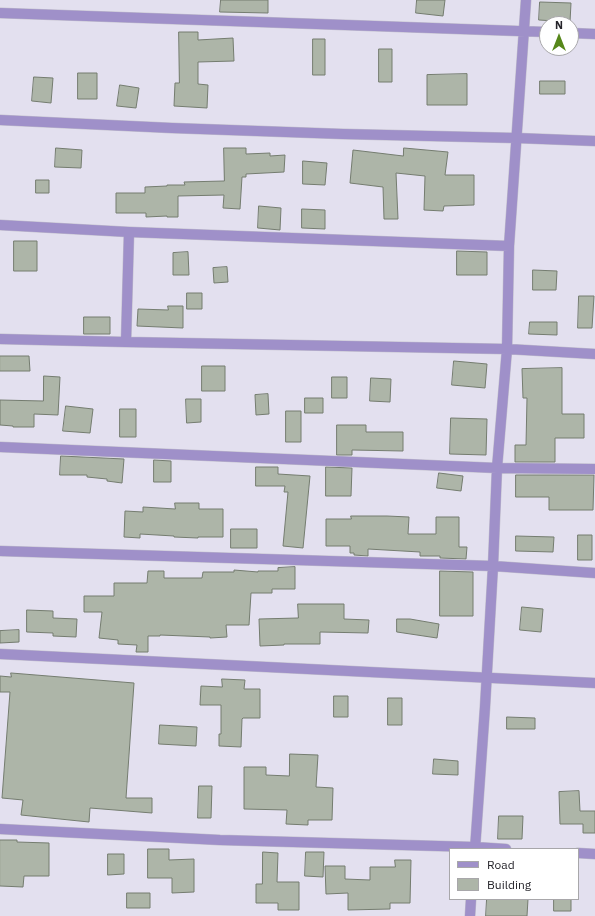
<!DOCTYPE html>
<style>
body{margin:0}
#map{position:relative;width:595px;height:916px;overflow:hidden;background:#e3e0ef;font-family:"IBM Plex Sans",sans-serif}
canvas{display:block}
.legend{position:absolute;left:449px;top:848px;width:130px;height:52px;box-sizing:border-box;background:#fff;border:1px solid #a8a7aa;margin:0;padding:5px 7px;list-style:none;font-size:12px;color:#25242a}
.legend li{display:flex;align-items:center;gap:8px;height:20px}
.legend b{width:20px;border:1px solid #a8a7aa}
.north{position:absolute;left:539px;top:16px;width:40px;height:40px;box-sizing:border-box;background:#fff;border:1px solid #a8a7aa;border-radius:50%;rotate:0deg;font-size:11px;font-weight:700;line-height:16px;text-align:center;color:#25242a}
.north::after{content:'';display:block;margin:auto;width:14px;height:18px;background:#56871a;clip-path:polygon(50% 0,100% 100%,50% 72%,0 100%)}
</style>
<div id="map">
<canvas width="595" height="916"></canvas>
<ul class="legend">
<li><b style="height:5px;background:#9f90c9"></b>Road</li>
<li><b style="height:11px;background:#adb5a8"></b>Building</li>
</ul>
<div class="north">N</div>
</div>
<script>
const context = document.querySelector('canvas').getContext('2d');
context.lineJoin = 'round';
function fill(path, color) { context.fillStyle = color; context.fill(path, 'evenodd'); }
function trace(path, color, width, dash) { context.strokeStyle = color; context.lineWidth = width; context.lineCap = dash ? 'butt' : 'round'; context.setLineDash(dash || []); context.stroke(path); }
const building = new Path2D(`
 M221 0H268V13L220 12Z
 M417 0H445L443 16 416 13Z
 M540 2 571 3 570 22 539 20Z
 M179 32H198V40L233 38 234 61 198 62V84L208 85 207 108 174 106 175 83H179Z
 M313 39H325V75H313Z
 M379 49H392V82H379Z
 M78 73H97V99H78Z
 M467 74V105H427V75Z
 M34 77 53 78 51 103 32 101Z
 M540 81H565V94H540Z
 M120 85 139 88 136 108 117 106Z
 M56 148 82 150 81 168 55 167Z
 M224 148H246V154L270 153V156L285 155 284 172 246 174V177H242L240 209 223 208 224 195 178 196V217H167V216L146 217V213H116V193H145V187L167 186V185H185L184 182 224 181Z
 M404 148 448 152 445 175H474V205L444 206 443 211 424 210 425 176 396 173 398 219H384L383 187 350 183 353 150 403 156Z
 M303 161 327 163 325 185 303 184Z
 M36 180H49V193H36Z
 M259 206 281 208 280 230 258 228Z
 M302 209 325 210V229L302 228Z
 M14 241H37V271H14Z
 M457 251 487 252V275H457Z
 M188 252 189 275H173V253Z
 M227 267 228 282 214 283 213 268Z
 M533 270 557 271 556 290H533Z
 M187 293H202V309H187Z
 M579 296H594L592 328H578Z
 M168 306H183V328L137 326 138 309 168 310Z
 M84 317H110V334H84Z
 M530 322H557V335L529 334Z
 M0 356H29L30 371H0Z
 M454 361 487 364 485 388 452 385Z
 M202 366H225V391H202Z
 M562 368V414H584V438H555V462H515V445H526L527 398H523L522 369Z
 M44 376 60 377 58 415 34 414V427H13V426L0 425V400L43 401Z
 M332 377H347V398H332Z
 M371 378 391 379 390 402 370 401Z
 M268 394 269 414 256 415 255 395Z
 M305 398H323V413H305Z
 M186 399H201V422L187 423Z
 M66 406 93 409 90 433 63 431Z
 M120 409H136V437H120Z
 M286 411H301V442H286Z
 M451 418 487 419 486 455 450 454Z
 M337 425H366V432H403V451L352 450V455H337Z
 M61 456 124 459 122 483 107 481V479L87 477V475H60Z
 M154 460 171 461V482H154Z
 M256 467H278V474L310 476 303 548 283 546 288 492H284L285 486H256Z
 M326 467 352 468 351 496H326Z
 M439 473 463 476 461 491 437 488Z
 M516 475H594L593 510H549V497H516Z
 M175 503H199V509H223V537H198V538L174 537V536L140 534V538L124 537 125 511 143 512V507L175 509Z
 M351 516H387L409 517 408 534H436V517H459V547H467L466 559 440 558V556H420V552L368 549V556L354 555V553H350V546H326V519H351Z
 M231 529H257V548H231Z
 M578 535H592V560H578Z
 M516 536 554 537 553 552 516 551Z
 M295 567V589H272V593H251L249 625H226L227 637 210 638V637L160 635V636H148V652H136L137 645 118 644V640L99 638 102 612H84V596H114V583H147L148 571H164V578H202L203 572H234V570L258 572V571H278V568Z
 M440 571 473 572V616H440Z
 M298 604H344V619L369 620 368 633 320 632V644H284V645L260 646 259 619 298 618Z
 M522 607 543 609 541 632 520 630Z
 M27 610 53 611V618L77 619 76 637 53 636V633L27 632Z
 M397 619H410L439 624 437 638 397 632Z
 M19 630V642L0 643V631Z
 M11 673 134 683 126 798H152V813L90 808 89 822 21 815 23 800 2 798 10 692H0V676L11 677Z
 M222 679 245 680 244 689H260V718H243L242 719 241 747 219 746V734H221V705H200L201 686 222 687Z
 M334 696H348V717H334Z
 M388 698H402V725H388Z
 M507 717 535 718V729H507Z
 M160 725 197 727 196 746 159 744Z
 M290 754 318 755 316 787 333 788 332 820H308V825L286 824 287 810 244 809V767H266V775L289 776Z
 M434 759 458 761V775L433 774Z
 M199 786H212L211 818H198Z
 M579 791 580 811H595V833H583V824H560L559 792Z
 M499 816H523L522 839H498Z
 M0 840H17V842L49 843V876H24L23 887 0 886Z
 M148 849H169V860L194 859V892L172 893V878H148Z
 M263 852 278 853 277 882H299V910H278V903H256V884H262Z
 M306 852H324L323 877 305 876Z
 M108 854H124V874L108 875Z
 M395 860H411L410 903H390V909L348 910V893L326 894 325 866H345V879L370 880V867H395Z
 M127 893H150V908H127Z
 M487 899H528L527 916H486Z
 M554 899H571V911H554Z`);
const street = new Path2D(`
 M0 13 547 32
 M571 33 595 34
 M0 120 172 128 343 134 516 138 595 141
 M0 225 129 232 509 246
 M0 339 126 342 507 349 595 354
 M126 342 129 232
 M0 447 497 468 595 469
 M0 551 493 566 595 573
 M0 654 595 683
 M0 829 220 840 475 847 506 849
 M475 849 485 707 493 566 497 468 507 349 509 246 526 0
 M578 853 595 854
 M470 916 471 899`);
fill(building, '#adb5a8');
trace(building, '#747c6f', 1);
trace(street, '#c1becc', 11);
trace(street, '#9f90c9', 10);
</script>
